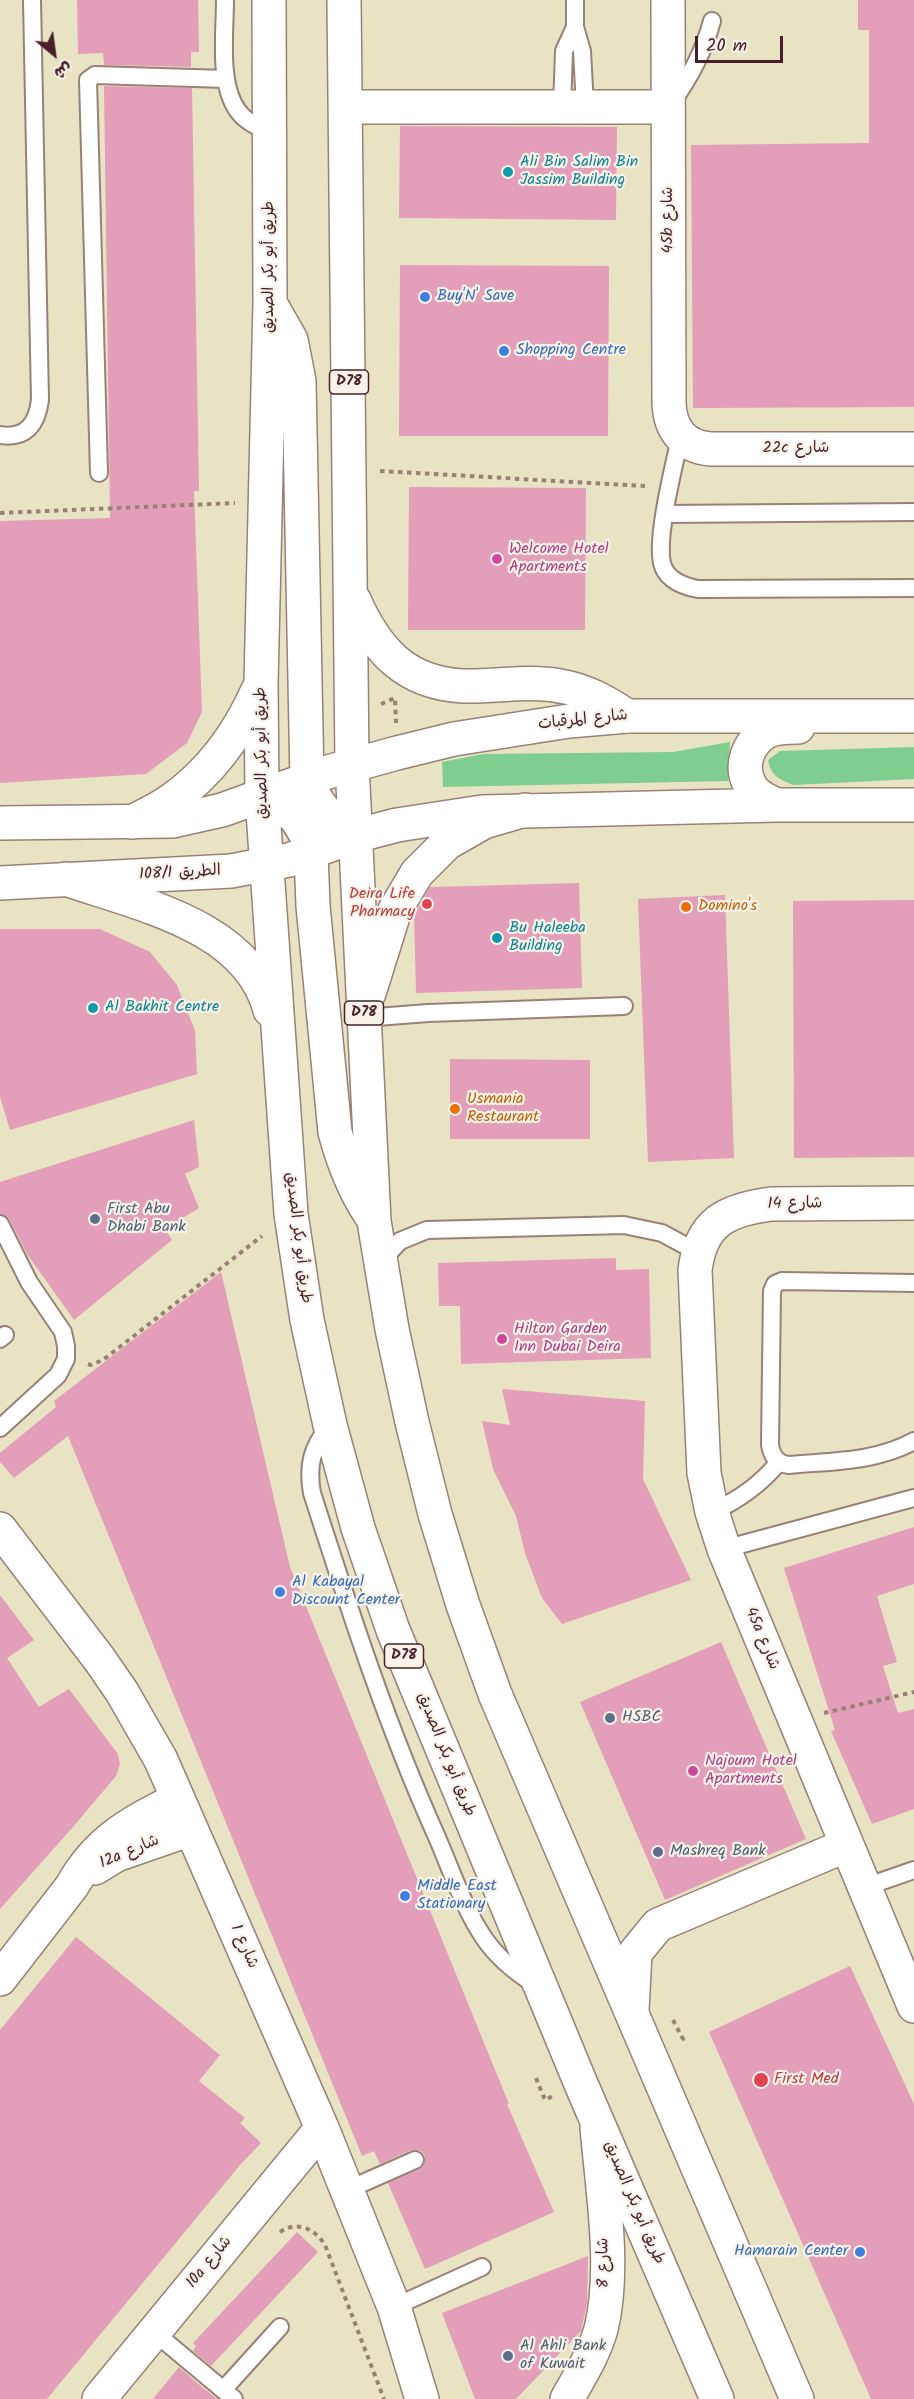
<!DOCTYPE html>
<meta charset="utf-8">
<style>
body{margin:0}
#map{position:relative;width:914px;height:2399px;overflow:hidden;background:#e8e3c3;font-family:Kalam,"Playpen Sans Arabic",sans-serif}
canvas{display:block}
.north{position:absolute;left:24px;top:24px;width:60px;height:60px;-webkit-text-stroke:4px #f7f3e8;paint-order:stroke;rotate:151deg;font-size:16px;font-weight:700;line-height:24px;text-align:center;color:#4a1f2b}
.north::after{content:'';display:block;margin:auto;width:21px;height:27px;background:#4a1f2b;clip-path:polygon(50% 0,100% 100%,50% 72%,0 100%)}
.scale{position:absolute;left:695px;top:36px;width:88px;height:27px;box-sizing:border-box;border:3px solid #4a1f2b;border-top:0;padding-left:8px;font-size:18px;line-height:21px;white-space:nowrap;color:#4a1f2b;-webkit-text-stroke:4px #f7f3e8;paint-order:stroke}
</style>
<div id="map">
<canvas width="914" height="2399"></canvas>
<div class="north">ش</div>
<div class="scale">20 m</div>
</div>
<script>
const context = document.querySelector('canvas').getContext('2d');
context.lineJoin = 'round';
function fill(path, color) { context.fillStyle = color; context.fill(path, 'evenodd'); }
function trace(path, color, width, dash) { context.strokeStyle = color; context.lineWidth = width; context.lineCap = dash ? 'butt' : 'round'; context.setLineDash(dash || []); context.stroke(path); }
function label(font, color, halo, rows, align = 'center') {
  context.font = font + ' Kalam,"Playpen Sans Arabic",sans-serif'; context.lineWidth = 4.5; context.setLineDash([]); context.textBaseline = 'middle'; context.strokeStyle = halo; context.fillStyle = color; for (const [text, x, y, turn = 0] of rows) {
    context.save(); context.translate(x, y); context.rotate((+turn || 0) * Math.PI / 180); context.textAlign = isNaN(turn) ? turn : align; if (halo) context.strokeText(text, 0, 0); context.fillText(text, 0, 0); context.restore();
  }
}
const green = new Path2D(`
 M730 742 728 781 443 787 442 762 483 754 673 752Z
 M914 747V779L794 785C780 780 771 776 768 760L780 751Z`);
const building = new Path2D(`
 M77 0H198L199 52H191V67L104 65 103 53 78 54Z
 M858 0H914V407L693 408 691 145 869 143V30H858Z
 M104 86 192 88 199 491H194L202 712 187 743 146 774 0 783V521L110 518Z
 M400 126 617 127 616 220 399 218Z
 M400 265 609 266 608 436H399Z
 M409 487 586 488 585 630H408Z
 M579 883 582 988 416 993 414 915 430 887Z
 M725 895 734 1158 648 1162 638 899Z
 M914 900V1157L794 1158 793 901Z
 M0 929H100L150 952 177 985 195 1031 197 1074 10 1130 0 1097Z
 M450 1059 590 1060V1139H450Z
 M194 1120 199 1167 185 1174 199 1208 165 1229 172 1240 74 1320 27 1254 9 1219 0 1214V1182Z
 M616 1258V1270L649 1269 651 1358 461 1364 460 1306H439L438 1263Z
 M221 1272 290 1567 509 2104H507L554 2212 425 2269 388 2183 420 2169 425 2162V2156L421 2151 411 2150 380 2164 374 2151 362 2156 68 1436 14 1478 0 1462V1453L56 1407 54 1401Z
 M502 1389 645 1401 643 1479 691 1580 562 1624 542 1598 525 1553 516 1516 493 1469 482 1421 510 1425Z
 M914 1527V1584L877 1596 897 1662 883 1666 898 1713 914 1709V1809L872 1824 831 1731 835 1730 784 1568Z
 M0 1595 34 1640 7 1658 39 1707 69 1689 118 1754 120 1764 116 1776 73 1827 0 1909Z
 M721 1642 806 1839 665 1900 580 1702Z
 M76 1937 220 2055 199 2081 245 2118 240 2123 261 2143 240 2165 47 2399H0V2030Z
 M850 1966 914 2104V2399H871L709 2032Z
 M297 2232 318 2252 211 2366 193 2351 196 2346 193 2343Z
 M588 2256 587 2303 581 2331 516 2399H475L442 2313Z
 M179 2367 196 2382 217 2399H153Z`);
const path = new Path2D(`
 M380 471 645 486
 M0 513 235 503
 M381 704 395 698 396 723
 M88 1364 91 1365 103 1360 262 1236
 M824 1713 914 1692
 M673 2020 683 2039 678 2041
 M536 2078 545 2100 553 2096
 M280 2232C297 2220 315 2229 325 2245L384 2399`);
const lane = new Path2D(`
 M225 0C225 33 218 84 238 111 246 122 258 127 270 132
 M575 0V27L582 51 585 107
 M672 102C691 76 704 51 712 21
 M562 107 564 51 575 27
 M0 435C26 439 37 424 40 400L32 0
 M680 438C674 466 656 536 662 563 666 580 682 586 698 589L914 588
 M99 473 88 80 95 75 226 79
 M665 514 914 512
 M364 1018 428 1013 624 1006
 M0 1224 29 1282 63 1332 66 1346V1359L58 1375 0 1428
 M381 1261 400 1241 427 1230 624 1225 662 1233 697 1252
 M914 1283 782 1281 775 1284 772 1291 770 1445C772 1456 777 1464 789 1465 832 1461 876 1462 914 1441
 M0 1339 5 1335
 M330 1425C312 1447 307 1465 312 1493 349 1608 386 1724 436 1835 451 1869 463 1907 484 1938 497 1957 515 1972 534 1984
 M712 1512C739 1500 760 1485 779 1462
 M724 1549 914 1498
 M865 1887 914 1870
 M347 2190 415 2160
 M394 2307 482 2267
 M154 2332 234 2399
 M223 2390 280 2327`);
const street = new Path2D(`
 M668 0 669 403C670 430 684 447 711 449H914
 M346 107H668
 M914 1203 771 1204C726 1210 701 1222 695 1270L704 1473 712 1512 724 1549 914 2006
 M0 1529 100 1660 122 1692 161 1760 322 2128 394 2307 422 2399
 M95 1868 116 1855 191 1829
 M0 1979 72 1886C98 1839 133 1822 178 1799
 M632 2010 635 1953 658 1925 847 1845
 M99 2399 322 2128
 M567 2399C580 2376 594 2354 601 2329 616 2269 602 2188 597 2127`);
const secondary = new Path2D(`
 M776 805C766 800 755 796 750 785 739 766 748 743 766 732 775 727 788 727 798 727
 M0 823 173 821 222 810 328 772 397 753 454 739 569 721 627 716H914
 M0 883 231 871 289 860 355 836 397 825 482 812 776 805H914`);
const primary = new Path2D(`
 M269 0 270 303 261 683 262 797 291 1214 307 1320 330 1425 358 1528 393 1630 581 2084 717 2399
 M344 0 352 764 374 1221 392 1329 412 1422 435 1514 463 1605 495 1694 797 2399
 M271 305 291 340 299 381 307 780C316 806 332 821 355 836
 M354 600C376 650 405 683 463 686 496 687 528 680 560 686 585 690 606 702 627 716
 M262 797 280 804 296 818 307 836 311 853 313 906 335 1132C343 1162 353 1188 370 1214
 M132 822C146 815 161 808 173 799 212 771 239 733 258 690
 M66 879C137 904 248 925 270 1010
 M369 993 395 910 417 873 447 843 484 822 525 810`);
const markers = [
 [508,172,6,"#0f9aa8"],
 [425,297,6,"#3f7fe0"],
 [504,351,6,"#3f7fe0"],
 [497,559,6,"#d1479c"],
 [427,904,6,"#e0444e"],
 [686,907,6,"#e8710a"],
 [497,938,6,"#0f9aa8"],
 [93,1008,6,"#0f9aa8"],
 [455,1109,6,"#e8710a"],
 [95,1219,6,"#5c6f8a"],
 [502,1339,6,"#d1479c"],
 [280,1592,6,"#3f7fe0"],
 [610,1718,6,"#5c6f8a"],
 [693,1771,6,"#d1479c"],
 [658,1852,6,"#5c6f8a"],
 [405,1896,6,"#3f7fe0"],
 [761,2080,8,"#e0444e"],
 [860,2252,6,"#3f7fe0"],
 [508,2356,6,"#5c6f8a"]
];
const shields = [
 [349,382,39],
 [364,1013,39],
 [404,1656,39]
];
const shieldNames = [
 ["D78",349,382],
 ["D78",364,1013],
 ["D78",404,1656]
];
const cultureNames = [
 ["Ali Bin Salim Bin",520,163],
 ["Jassim Building",520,181],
 ["Bu Haleeba",509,929],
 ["Building",509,947],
 ["Al Bakhit Centre",105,1008]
];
const streetNames = [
 ["45b شارع",669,220,-90],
 ["طريق أبو بكر الصديق",270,267,-90],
 ["22c شارع",796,449],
 ["شارع المرقبات",583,721,-6],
 ["طريق أبو بكر الصديق",263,753,-91],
 ["108/1 الطريق",180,874,-3],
 ["شارع 14",795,1205,-1],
 ["طريق أبو بكر الصديق",297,1238,83],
 ["45a شارع",761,1639,67],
 ["طريق أبو بكر الصديق",445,1755,68],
 ["12a شارع",130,1853,-23],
 ["شارع 1",243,1947,66],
 ["طريق أبو بكر الصديق",633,2203,67],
 ["10a شارع",210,2263,-51],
 ["شارع 8",605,2263,-91]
];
const shopNames = [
 ["Buy'N' Save",437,297],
 ["Shopping Centre",516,351],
 ["Al Kabayal",292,1583],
 ["Discount Center",292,1601],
 ["Middle East",417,1887],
 ["Stationary",417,1905],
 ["Hamarain Center",848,2252,"right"]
];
const hotelNames = [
 ["Welcome Hotel",509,550],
 ["Apartments",509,568],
 ["Hilton Garden",514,1330],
 ["Inn Dubai Deira",514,1348],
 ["Najoum Hotel",705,1762],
 ["Apartments",705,1780]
];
const healthNames = [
 ["Deira Life",415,895],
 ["Pharmacy",415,913],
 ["First Med",774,2080,"left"]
];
const foodNames = [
 ["Domino's",698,907],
 ["Usmania",467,1100],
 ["Restaurant",467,1118]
];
const serviceNames = [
 ["First Abu",107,1210],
 ["Dhabi Bank",107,1228],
 ["HSBC",622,1718],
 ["Mashreq Bank",670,1852],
 ["Al Ahli Bank",520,2347],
 ["of Kuwait",520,2365]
];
fill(green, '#80ce8d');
fill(building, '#e39eba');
trace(lane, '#998177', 20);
trace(street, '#998177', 36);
trace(secondary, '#998177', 36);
trace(primary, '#998177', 36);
trace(path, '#998177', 4, [4.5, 4.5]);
trace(lane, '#fff', 16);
trace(street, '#fff', 33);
trace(secondary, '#fff', 33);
trace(primary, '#fff', 33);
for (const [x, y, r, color] of markers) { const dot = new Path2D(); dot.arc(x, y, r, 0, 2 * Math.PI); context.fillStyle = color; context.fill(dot); trace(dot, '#f7f3e8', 2); }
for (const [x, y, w] of shields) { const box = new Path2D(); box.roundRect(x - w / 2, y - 12, w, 24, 4.5); context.fillStyle = '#f7f3e8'; context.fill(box); trace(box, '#4a1f2b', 1.5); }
label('bold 15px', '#4a1f2b', null, shieldNames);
label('16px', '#0d838f', '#f7f3e8', cultureNames, 'left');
label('16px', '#4a1f2b', '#f7f3e8', streetNames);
label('16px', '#366cbe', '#f7f3e8', shopNames, 'left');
label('16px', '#b23c85', '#f7f3e8', hotelNames, 'left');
label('16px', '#be3a42', '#f7f3e8', healthNames, 'right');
label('16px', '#c56008', '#f7f3e8', foodNames, 'left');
label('16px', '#4e5e75', '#f7f3e8', serviceNames, 'left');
</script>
